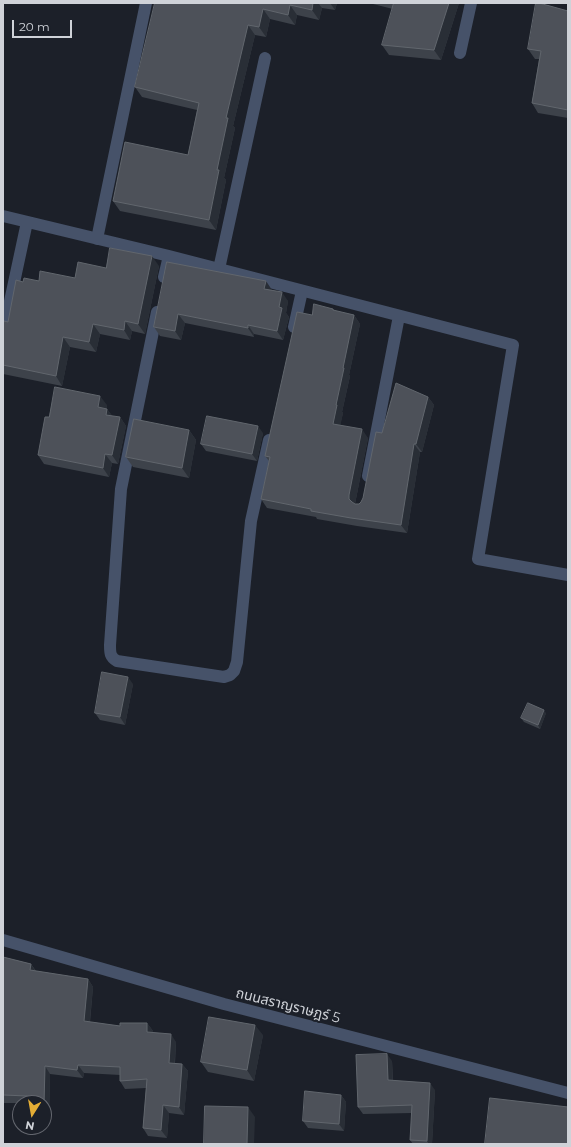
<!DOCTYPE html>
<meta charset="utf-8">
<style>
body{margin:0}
#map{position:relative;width:571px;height:1147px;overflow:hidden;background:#1c2029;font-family:Montserrat,sans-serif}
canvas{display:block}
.frame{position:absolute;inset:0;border:4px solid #cfd2d8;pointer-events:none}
.north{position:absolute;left:12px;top:1095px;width:40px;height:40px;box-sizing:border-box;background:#1c2029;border:1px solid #64676f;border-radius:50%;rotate:191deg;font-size:11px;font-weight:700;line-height:16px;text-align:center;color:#cfd2d8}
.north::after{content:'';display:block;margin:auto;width:14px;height:18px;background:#e4ad35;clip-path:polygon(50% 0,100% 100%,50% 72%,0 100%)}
.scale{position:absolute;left:12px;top:20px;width:60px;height:18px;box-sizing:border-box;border:2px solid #cfd2d8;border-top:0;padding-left:5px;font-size:12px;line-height:14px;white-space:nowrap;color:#cfd2d8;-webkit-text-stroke:3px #1c2029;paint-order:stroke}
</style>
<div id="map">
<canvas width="571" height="1147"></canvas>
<div class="frame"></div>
<div class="north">N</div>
<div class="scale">20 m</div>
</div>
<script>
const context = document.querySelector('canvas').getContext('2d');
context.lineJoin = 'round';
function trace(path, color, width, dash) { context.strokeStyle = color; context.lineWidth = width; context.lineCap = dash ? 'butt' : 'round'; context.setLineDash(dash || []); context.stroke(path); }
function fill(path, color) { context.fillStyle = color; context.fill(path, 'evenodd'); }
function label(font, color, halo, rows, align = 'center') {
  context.font = font + ' Montserrat,"Noto Sans Thai",sans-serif'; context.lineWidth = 4; context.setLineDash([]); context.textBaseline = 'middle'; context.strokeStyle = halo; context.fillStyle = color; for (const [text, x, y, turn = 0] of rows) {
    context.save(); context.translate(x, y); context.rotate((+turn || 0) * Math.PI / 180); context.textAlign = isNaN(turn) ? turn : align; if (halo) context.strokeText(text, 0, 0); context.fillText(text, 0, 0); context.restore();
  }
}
const minor = new Path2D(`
 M460 53 471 3
 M3 216 169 256 513 345 478 559 568 575
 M97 239 146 3
 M219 269 265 58
 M164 277 169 256
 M157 312 121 489 110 645C110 653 110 657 117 661L224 677 230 675 234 671 237 662 251 521 269 440
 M294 327 302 291
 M3 334 27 222
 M368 476 399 316
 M3 940 224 1004 568 1093`);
const wall = new Path2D(`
 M155 3H337L335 10 322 8 319 20 297 15 295 25 270 19 266 37 255 35 233 126 235 128 224 178 226 180 216 230 120 211 113 201 188 155 197 110 142 97 135 87Z
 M369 3H459L441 60 389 55 382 45 393 9Z
 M568 11V118L538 113 532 103 539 59H535L528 49Z
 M167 262 272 290 288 301 286 313 289 317 283 340 254 334V337L185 323 181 340 160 336 154 327Z
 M159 266 145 334 132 331 130 340 100 334 96 352 70 347 62 386 3 374V325L8 322 23 282 75 278 106 268Z
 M333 309 335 311 354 315 360 324 349 375 350 376 342 412 343 413 340 425 368 438 355 504H359L361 502 363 498 382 433 428 397 434 405 422 452H420L407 533 357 526 317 519 316 517 267 508 261 499 269 461 265 456 312 315Z
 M107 405 106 409H107L112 416 120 417 126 426 118 464 112 463 109 477 44 464 38 455 49 417Z
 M189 430 196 440 189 478 133 467 126 457Z
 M263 433 257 461 206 451 201 444Z
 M133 684 125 725 100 720 95 713Z
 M546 713 540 729 524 722 521 718Z
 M3 957 31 964 36 971 88 979 93 987 90 1022 120 1026 147 1023 153 1031 152 1033 176 1042 175 1063 182 1064 188 1071 184 1115 169 1113 167 1138 148 1136 143 1128 146 1088 125 1089 120 1081V1075L84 1073 83 1078 50 1074 49 1119H44V1103H3Z
 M263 1035 254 1081 208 1072 201 1062Z
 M392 1061 393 1080 435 1090 432 1144H413L410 1140 412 1113 363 1114 358 1107Z
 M341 1095 346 1102 344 1131 308 1128 303 1121Z`);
const shadedWall = new Path2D(`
 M313 3H318L322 8 319 20 312 10Z
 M330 3H337L335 10Z
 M449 3H459L441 60 434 50Z
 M290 5 297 15 295 25 288 15Z
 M263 9 270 19 266 37 259 27Z
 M248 25 255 35 233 126 235 128 224 178 226 180 216 230 209 220 226 118Z
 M152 256 159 266 145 334 138 324Z
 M266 281 272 290 264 289Z
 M282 292 288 301 286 313 289 317 283 340 277 331 279 307Z
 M178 314 185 323 181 340 175 331Z
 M354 315 360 324 349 375 350 376 342 412 343 413 339 432 333 424 343 368Z
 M125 321 132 331 130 340 124 330Z
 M93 324 100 334 96 352 89 342Z
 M248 325 254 334V337L248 328Z
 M63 337 70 347 62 386 56 376Z
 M100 396 107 405 105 416 98 407Z
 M428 397 434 405 422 452 416 444Z
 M107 409 114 418 106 415Z
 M120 417 126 426 118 464 112 455Z
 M258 426 263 433 257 461 252 454Z
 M362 429 368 438 355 504V508L349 499V495Z
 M189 430 196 440 189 478 182 468Z
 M414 444 420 452 407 533 401 525Z
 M105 454 112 463 109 477 103 468Z
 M128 677 133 684 125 725 120 717Z
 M544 710 546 713 540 729 538 725Z
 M31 964 36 972 30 970Z
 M88 979 93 987 89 1029 84 1021Z
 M147 1023 153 1031 152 1040 147 1032Z
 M255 1025 263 1035 254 1081 247 1070Z
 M171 1034 176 1042 174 1071 169 1063Z
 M387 1054 392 1061 393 1087 388 1080Z
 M182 1064 188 1071 184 1115 179 1107Z
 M78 1065 84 1073 83 1078 77 1070Z
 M45 1066 50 1074 49 1119 44 1111Z
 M430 1083 435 1090 432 1144H429L427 1141Z
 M341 1095 346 1102 344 1131 339 1124Z
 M163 1105 169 1113 167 1138 161 1130Z
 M248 1107 255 1117 254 1144H247Z`);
const building = new Path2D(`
 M155 3H313L312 10 290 5 288 15 263 9 259 27 248 25 226 118H228L217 170H219L209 220 113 201 125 142 188 155 199 103 135 87Z
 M394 3H449L434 50 382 45Z
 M536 3H539L568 11V110L532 103 541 51 528 49Z
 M110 248 152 256 138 324 125 321 124 330 93 324 89 342 63 337 56 376 3 365V325L4 321 8 322 16 280 23 282 24 278 39 281 40 271 75 278 78 262 106 268Z
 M167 262 266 281 264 289 282 292 279 307 282 308 277 331 248 325V328L178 314 175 331 154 327Z
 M314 304 333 309V310L354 315 343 368H344L336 405H337L333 424 362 429 349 495V499L352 502 355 504H359L361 502 363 498 376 432 382 433 396 383 428 397 416 444H414L401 525 351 518 311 511V509L261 499 270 457 265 456 297 312 312 315Z
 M55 387 100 396 98 407 107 409 106 415 120 417 112 455 105 454 103 468 38 455 45 417H49Z
 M207 416 258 426 252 454 201 444Z
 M134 419 189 430 182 468 126 457Z
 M102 672 128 677 120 717 95 713Z
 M528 703 544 710 538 725 521 718Z
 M3 957 31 964 30 970 88 979 84 1021 120 1026V1023H147V1032L171 1034 169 1063 182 1064 179 1107 163 1105 161 1130 143 1128 147 1079 120 1081V1067L78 1065 77 1070 45 1066 44 1104V1103H27V1096L3 1095Z
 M209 1017 255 1025 247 1070 201 1062Z
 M387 1054 388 1080 430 1083 427 1141 410 1140 412 1105 358 1107 356 1055Z
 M305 1091 341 1095 339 1124 303 1121Z
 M490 1098 568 1107V1144H485Z
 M205 1106 248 1107 247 1144H204Z`);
const streetNames = [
 ["ถนนสราญราษฎร์ 5",288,1006,14]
];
trace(minor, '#465269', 12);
fill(wall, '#3d424a');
fill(shadedWall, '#292e36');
fill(building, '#4d5159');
trace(building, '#61666d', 1);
label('14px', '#cfd2d8', '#1c2029', streetNames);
</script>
